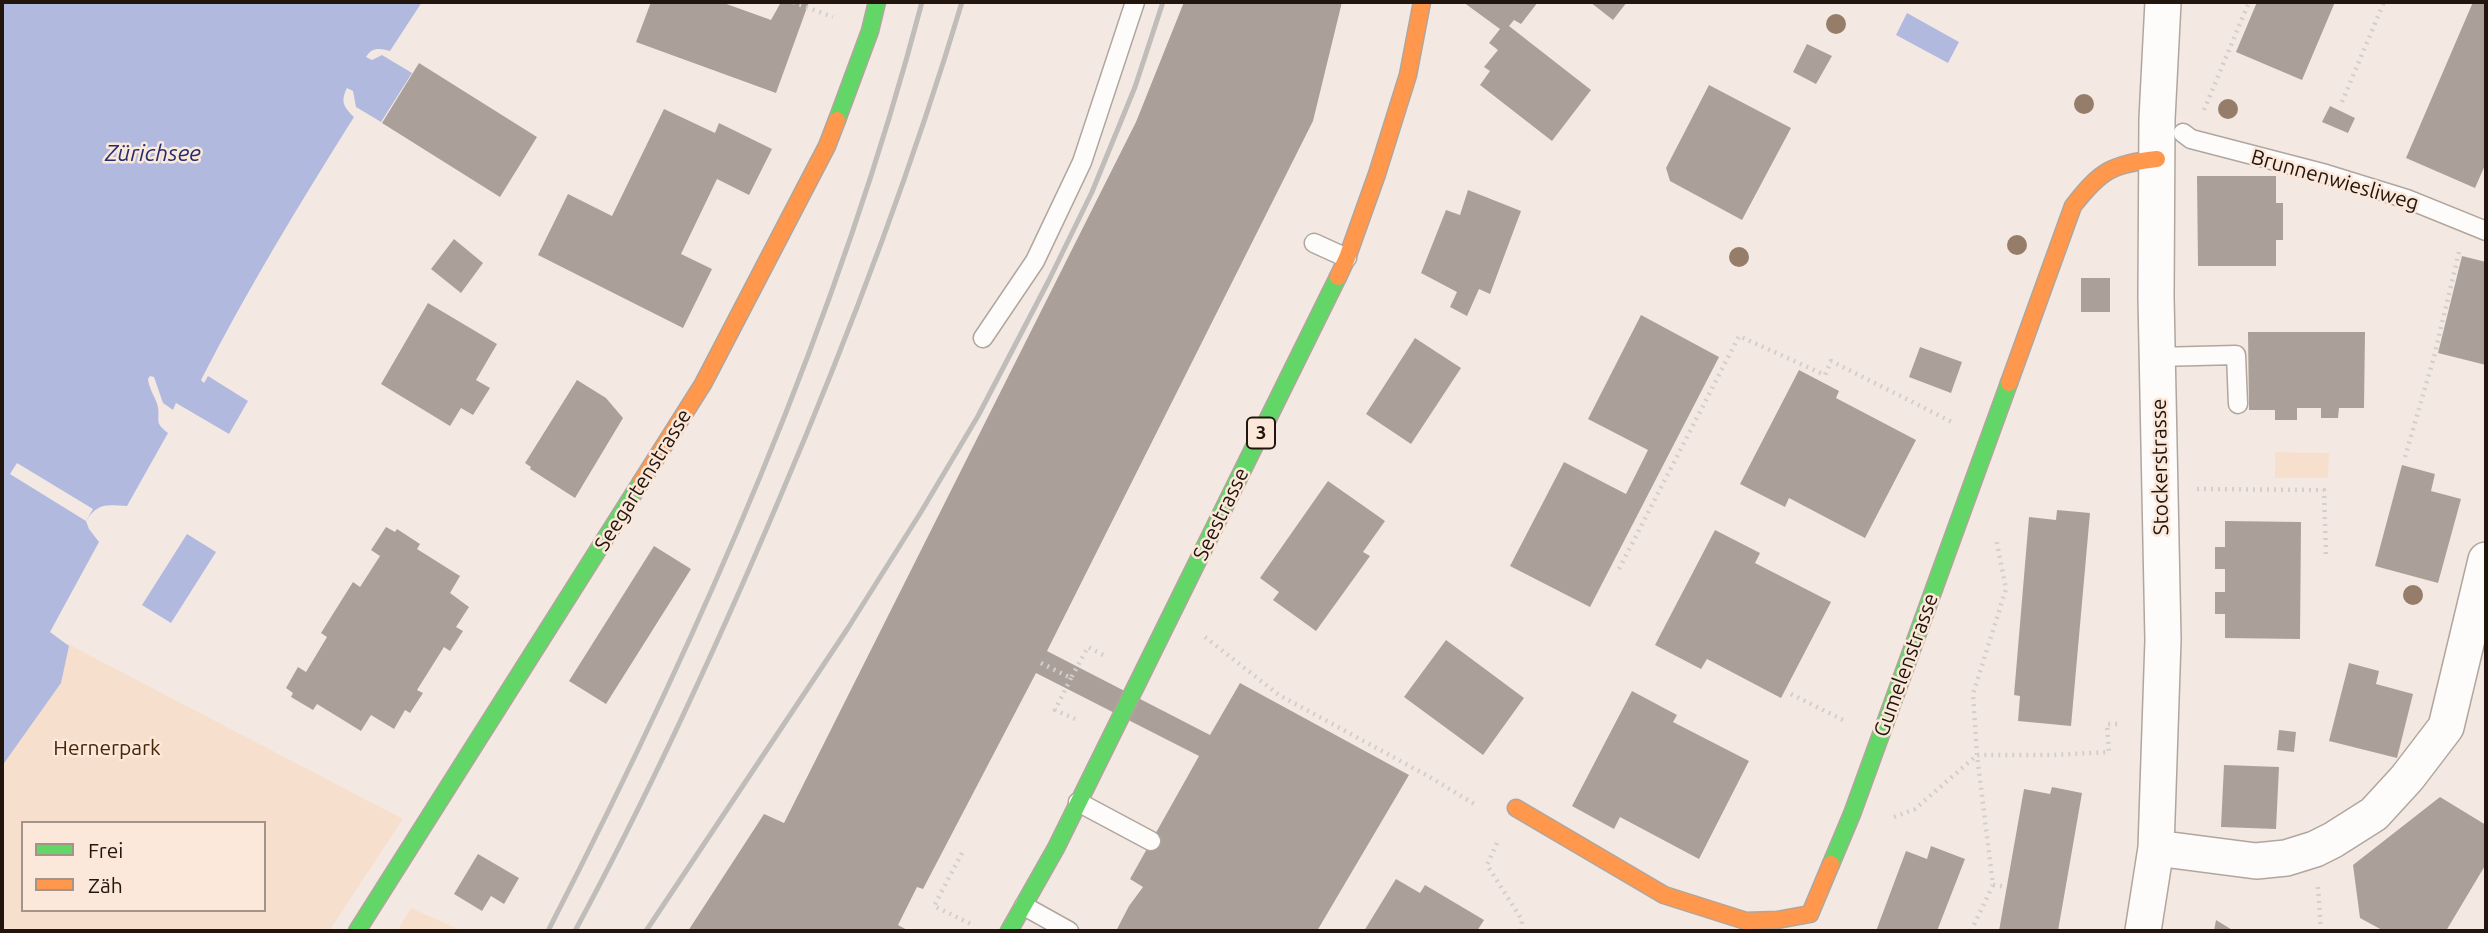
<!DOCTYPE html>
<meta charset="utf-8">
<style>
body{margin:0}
#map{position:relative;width:2488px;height:933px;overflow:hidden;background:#f4e9e2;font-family:Ubuntu,sans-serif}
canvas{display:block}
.frame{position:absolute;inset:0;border:4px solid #21150d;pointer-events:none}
.legend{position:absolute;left:21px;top:821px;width:245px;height:91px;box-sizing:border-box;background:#fce8da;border:2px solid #a49488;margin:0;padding:9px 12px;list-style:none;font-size:21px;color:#21150d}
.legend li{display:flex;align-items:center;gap:14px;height:35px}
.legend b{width:35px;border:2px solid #a49488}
</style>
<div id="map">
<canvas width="2488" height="933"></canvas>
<div class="frame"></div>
<ul class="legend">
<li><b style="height:9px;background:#63d668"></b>Frei</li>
<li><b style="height:9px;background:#ff974d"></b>Zäh</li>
</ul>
</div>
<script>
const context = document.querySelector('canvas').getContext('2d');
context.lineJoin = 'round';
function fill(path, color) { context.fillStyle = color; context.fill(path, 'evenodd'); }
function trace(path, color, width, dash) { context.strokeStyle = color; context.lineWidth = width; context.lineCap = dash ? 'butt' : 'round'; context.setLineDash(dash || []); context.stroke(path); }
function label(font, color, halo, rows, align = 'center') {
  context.font = font + ' Ubuntu,sans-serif'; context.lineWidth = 5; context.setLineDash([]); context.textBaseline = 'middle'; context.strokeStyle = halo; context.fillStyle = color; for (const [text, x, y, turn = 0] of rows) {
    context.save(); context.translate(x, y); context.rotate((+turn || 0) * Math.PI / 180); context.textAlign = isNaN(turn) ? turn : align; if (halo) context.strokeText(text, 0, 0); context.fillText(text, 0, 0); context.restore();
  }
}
const green = new Path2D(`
 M2275 452 2329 453 2328 478H2275Z
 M66 643 403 819 329 931H2V761ZM23 823H264V910H23Z
 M411 908 463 931H397Z`);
const water = new Path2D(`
 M2 2H422L390 51C379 48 372 47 366 57L372 60 382 55 412 73 381 122 356 107 353 91 347 88C340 102 344 107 354 117 300 203 247 290 201 380L204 383 208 376 248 401 229 434 176 403 173 410 163 403 154 377 150 376 148 379C149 389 156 398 158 407 160 422 154 422 168 433L127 506C107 505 98 502 86 521L89 529 99 542 50 632 69 646 61 683 2 766Z
 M1907 13 1959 42 1948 63 1896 35Z
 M187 534 216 552 171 623 142 605Z`);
const pier = new Path2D(`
 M17 463 93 509 86 521 10 474Z`);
const building = new Path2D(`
 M651 2H721L771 20 781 2H809L776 93 636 42Z
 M1184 2H1342L1313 121 1047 651 1210 735 1240 683 1409 775 1317 931H1116L1129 906 1143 887 1130 879 1199 756 1036 673 923 889 917 887 898 925 909 931H688L764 814 784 823 1136 122Z
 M1463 2H1538L1521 24 1514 20 1509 26 1591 90 1552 141 1480 85 1490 71 1484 67 1498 50 1489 43 1500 29Z
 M1590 2H1627L1613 20Z
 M2257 2H2335L2302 80 2236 52Z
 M2473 2H2486V163L2475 188 2406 158Z
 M1807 44 1832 56 1816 84 1793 72Z
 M419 63 537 137 500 197 382 123Z
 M1709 85 1791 128 1742 220 1670 181 1666 168Z
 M2330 106 2355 118 2348 133 2322 122Z
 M664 109 715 133 719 123 772 149 749 195 717 179 681 254 712 269 683 328 538 255 568 194 612 216Z
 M2197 176H2276V203H2283V240H2276V266H2198Z
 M1468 190 1521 211 1490 294 1479 289 1467 316 1450 307 1457 292 1421 273 1446 210 1460 215Z
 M454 239 483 263 461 293 431 269Z
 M2462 256 2486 262V365L2438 353Z
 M2081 278H2110V312H2081Z
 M428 303 497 344 476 380 490 388 473 415 461 408 450 426 381 384Z
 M1641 315 1719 357 1590 607 1510 566 1564 462 1626 494 1648 450 1588 419Z
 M2248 332H2365L2364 408H2339L2338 418H2321V408H2297V420H2275V410H2249Z
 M1415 338 1461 368 1411 444 1366 414Z
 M1920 347 1962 362 1951 393 1909 377Z
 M1799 370 1839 391 1836 398 1916 440 1865 538 1789 498 1785 507 1740 484Z
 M577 380 606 398 623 418 575 498 530 469 531 467 525 463Z
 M2402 465 2435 474 2431 491 2461 499 2438 583 2375 566Z
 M1328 481 1385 521 1363 552 1370 556 1316 631 1273 600 1279 592 1260 578Z
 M2057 510 2090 513 2071 726 2018 721 2020 696 2014 695 2029 517 2056 520Z
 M2225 521 2301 522 2300 639 2225 638V614H2215V592H2225V569H2215V547H2225Z
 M386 527 395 532 397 529 420 544 417 549 460 576 450 593 469 607 456 627 463 631 450 651 444 647 417 690 423 693 410 713 405 710 394 729 371 715 361 731 317 704 313 710 291 697 293 693 286 688 298 667 306 672 327 637 321 633 353 582 360 587 380 556 371 550Z
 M1715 530 1760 553 1755 563 1831 602 1781 698 1707 659 1701 669 1655 645Z
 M654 546 691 569 606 704 569 681Z
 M1446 640 1524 698 1483 755 1404 697Z
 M2349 663 2379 671 2376 684 2413 694 2397 758 2329 741Z
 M1632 691 1677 715 1673 722 1749 761 1699 859 1620 817 1614 829 1572 806Z
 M2279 730 2296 732 2294 752 2277 750Z
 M2224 765 2279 767 2276 829 2221 827Z
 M2052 787 2082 793 2058 931H1999L2024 789 2050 794Z
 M2440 797 2486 825V864L2446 931H2384L2360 918 2353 865Z
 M1931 846 1965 859 1937 931H1876L1906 851 1927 859Z
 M478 854 519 878 504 904 491 896 482 911 454 894Z
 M1396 879 1420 893 1425 885 1484 920 1477 931H1364Z
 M2216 920 2234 931H2214Z`);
const path = new Path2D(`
 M793 2 833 17
 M2342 102 2384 2
 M2204 110 2249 2
 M2405 457 2434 357 2459 252
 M2197 489 2324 490 2326 556
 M1619 569 1739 336 1825 375 1831 361 1952 422
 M1205 637 1279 695 1428 776 1476 805
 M1041 663 1071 678 1088 647 1107 657
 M1071 678 1055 710 1075 719
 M1791 694 1845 721
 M1894 817 1915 809 1977 755H2053L2109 752 2107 724H2121
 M1497 843 1487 865 1522 920 1521 931
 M962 853 934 906 971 924
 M1993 885 2007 887
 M2318 887 2321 931
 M1971 931 1993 885 1977 755 1973 694 2006 589 1996 538`);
const lane = new Path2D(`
 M2183 133 2191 139 2326 174 2407 199 2486 231
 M1314 243 1347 258
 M983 338 1035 261 1082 162 1135 2
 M2157 357 2236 355 2238 404
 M1078 802 1151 841
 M1024 906 1069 931`);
const street = new Path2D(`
 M2156 848 2256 861 2286 858 2315 849 2333 840 2374 814 2407 778 2446 727 2486 560
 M2143 931 2156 848 2163 640 2156 297 2157 119 2163 2`);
const fast = new Path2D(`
 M837 120 870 31 877 2
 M1831 864 1852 814 2009 383
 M357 931 641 482
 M1009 931 1056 848 1338 277`);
const slow = new Path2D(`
 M1338 277 1347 258 1377 174 1408 75 1422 2
 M2009 383 2073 206C2101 170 2112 164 2157 159
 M641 482 703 384 827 146 837 120
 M1516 808 1664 895 1746 921 1777 920 1810 914 1831 864`);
const rail = new Path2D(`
 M548 931C700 635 837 325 922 2
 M575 931C650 792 716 648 778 502 848 338 911 172 962 2
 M646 931 848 628 921 512 978 416 1049 280 1092 192 1135 87 1163 2`);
const trees = [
 [1836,24],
 [2084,104],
 [2228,109],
 [2017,245],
 [1739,257],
 [2413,595]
];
const shields = [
 [1261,433,28]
];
const shieldNames = [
 ["3",1261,433]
];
const streetNames = [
 ["Brunnenwiesliweg",2335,180,16],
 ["Stockerstrasse",2160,467,-91],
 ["Seegartenstrasse",643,480,-58],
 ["Seestrasse",1221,514,-64],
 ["Gumelenstrasse",1906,665,-70]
];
const parkNames = [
 ["Hernerpark",107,748]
];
const waterNames = [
 ["Zürichsee",153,153]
];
fill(green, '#f7dfcd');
fill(water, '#b1bade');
fill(pier, '#f4e9e2');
fill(building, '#aba099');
trace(lane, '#b0a69e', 21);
trace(street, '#b0a69e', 38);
trace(fast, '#b0a69e', 19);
trace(slow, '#b0a69e', 19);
trace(path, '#d2cfcc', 4.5, [2, 5]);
trace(lane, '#fdfcfb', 18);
trace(street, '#fdfcfb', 35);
trace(fast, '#63d668', 16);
trace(slow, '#ff974d', 16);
trace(rail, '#bfbcba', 5);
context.fillStyle = '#957d6a';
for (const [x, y] of trees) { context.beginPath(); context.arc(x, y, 10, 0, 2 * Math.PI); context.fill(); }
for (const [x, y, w] of shields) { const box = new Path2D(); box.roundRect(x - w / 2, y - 15.5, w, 31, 5); context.fillStyle = '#fce8da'; context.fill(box); trace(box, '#21150d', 2); }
label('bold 19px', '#21150d', null, shieldNames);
label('21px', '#21150d', '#fce8da', streetNames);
label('21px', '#482507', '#fce8da', parkNames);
label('italic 23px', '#212f6f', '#fce8da', waterNames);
</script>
